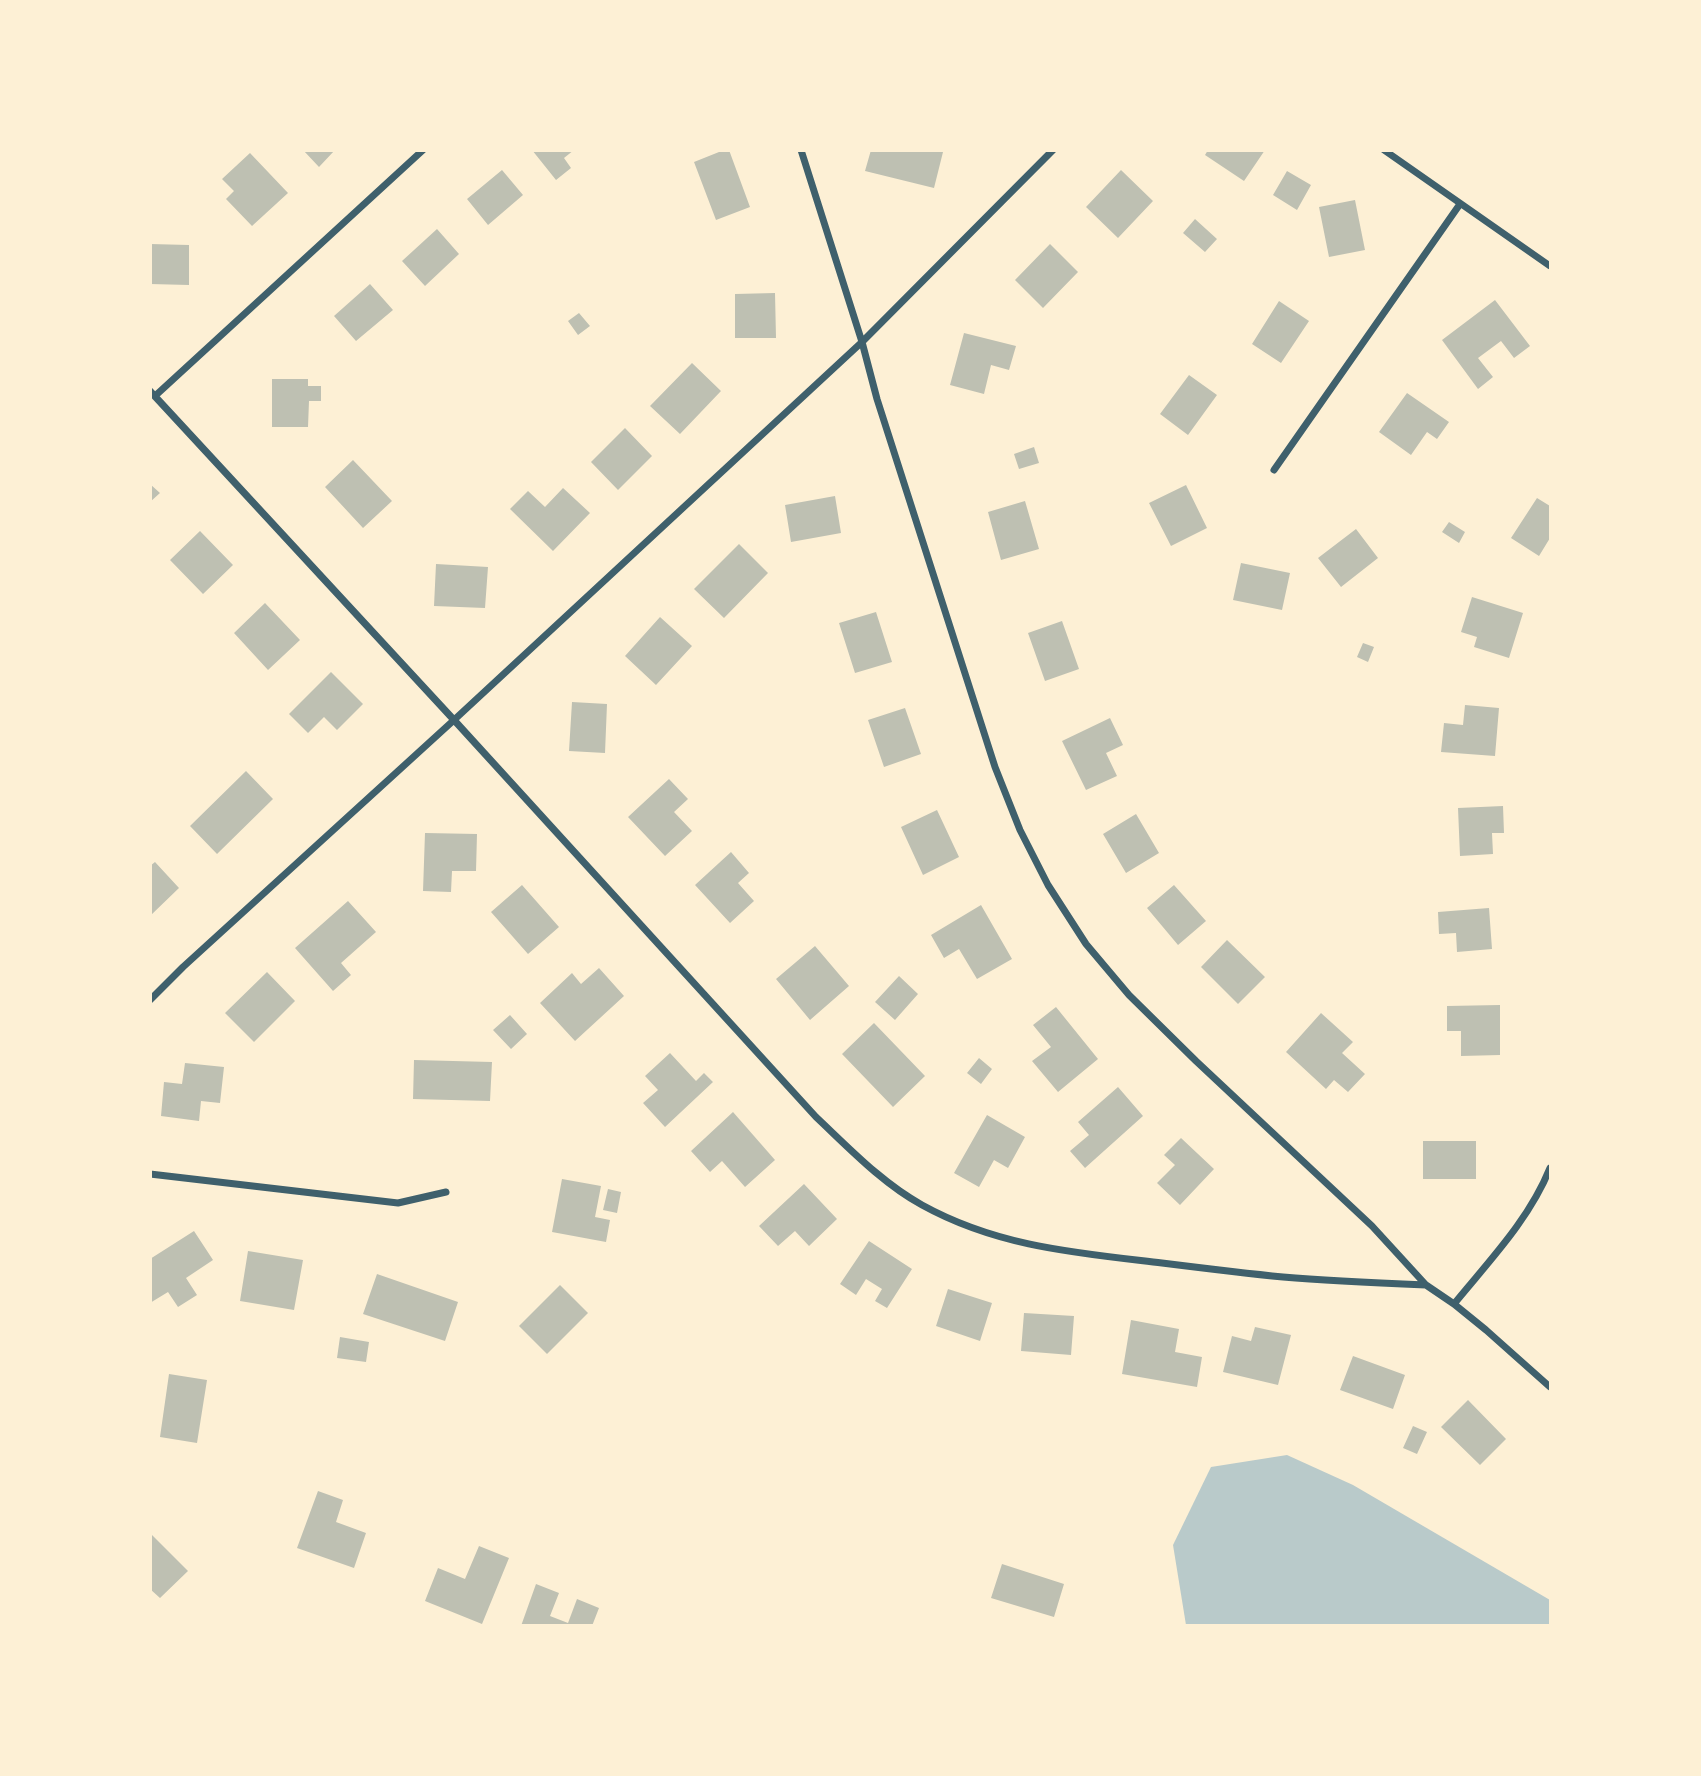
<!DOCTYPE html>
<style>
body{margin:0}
#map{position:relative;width:1701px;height:1776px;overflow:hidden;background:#fdf0d5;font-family:"PT Sans Narrow",sans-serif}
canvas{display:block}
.frame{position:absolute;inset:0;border:152px solid #fdf0d5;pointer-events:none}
</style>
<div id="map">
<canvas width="1701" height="1776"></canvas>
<div class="frame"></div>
</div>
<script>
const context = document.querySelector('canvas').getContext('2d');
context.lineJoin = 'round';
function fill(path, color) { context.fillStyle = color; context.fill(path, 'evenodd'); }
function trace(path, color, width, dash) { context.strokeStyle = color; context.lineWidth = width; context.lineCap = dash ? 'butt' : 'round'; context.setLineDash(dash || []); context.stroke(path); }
const green = new Path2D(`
 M1287 1455 1353 1485 1550 1600V1625H1186L1173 1545 1211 1467Z`);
const building = new Path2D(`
 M303 150H335L319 167Z
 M532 150H574L564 158 571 168 556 180Z
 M724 150H729L750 207 716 220 694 162Z
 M871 150 943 152 934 188 865 171Z
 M1208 150H1265L1244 181 1205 155Z
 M250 153 288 193 252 226 226 199 234 191 222 179Z
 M502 170 523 195 488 225 467 199Z
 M1121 170 1153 201 1118 238 1086 207Z
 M1287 171 1311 185 1297 210 1273 195Z
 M1355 200 1365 250 1329 257 1319 207Z
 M1195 219 1217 239 1205 252 1183 233Z
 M437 229 459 254 425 286 402 261Z
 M150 244 189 245V285L150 284Z
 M1050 244 1078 272 1043 308 1015 280Z
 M370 284 393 310 356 341 334 316Z
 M775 293 776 338H735V294Z
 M1495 300 1530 346 1514 358 1501 341 1478 358 1493 377 1478 389 1442 340Z
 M1279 301 1309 321 1281 363 1252 344Z
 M579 313 590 326 578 335 568 321Z
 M964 333 1016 346 1009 370 991 365 984 394 950 385Z
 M692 363 721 391 680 434 650 406Z
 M1189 375 1217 395 1188 435 1160 414Z
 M272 379H308V386H321V401H309L308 427H272Z
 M1407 393 1449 422 1437 439 1427 432 1411 455 1379 432Z
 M625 428 652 456 618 490 591 462Z
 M1034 447 1039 463 1019 469 1014 454Z
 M353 460 392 501 363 528 325 487Z
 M150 484 160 493 150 502Z
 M1186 485 1207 528 1171 546 1149 503Z
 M563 488 590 513 553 551 510 509 528 491 545 507Z
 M835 496 841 533 791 542 785 505Z
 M1537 498 1550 506V538L1539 556 1511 538Z
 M1025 501 1039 549 1001 560 988 512Z
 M1449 522 1465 532 1459 543 1442 532Z
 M1356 529 1378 558 1341 587 1318 558Z
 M200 531 233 565 203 594 170 560Z
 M739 544 768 573 724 618 694 589Z
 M1241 563 1290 573 1282 610 1233 600Z
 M436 564 488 567 485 608 434 606Z
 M1472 597 1523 613 1509 658 1474 647 1477 637 1461 632Z
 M265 603 300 640 268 670 234 633Z
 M876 612 892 662 855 673 839 623Z
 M660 617 692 646 656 685 625 656Z
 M1062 621 1079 669 1045 681 1028 633Z
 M1363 643 1374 647 1368 662 1357 657Z
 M331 672 363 704 337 730 324 717 308 733 289 714Z
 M572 702 607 704 605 753 569 751Z
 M1465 705 1499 708 1495 756 1441 752 1444 723 1463 725Z
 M905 708 921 754 884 767 868 720Z
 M1110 718 1123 745 1106 753 1117 776 1086 790 1062 741Z
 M246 771 273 799 217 854 190 826Z
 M669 779 688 799 674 812 692 831 665 856 628 817Z
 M1503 806 1504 833H1492L1493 854 1460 856 1458 808Z
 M937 810 959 857 923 875 901 827Z
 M1136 814 1159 853 1126 873 1103 834Z
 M425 833 477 834 476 871H452L451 892 423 891Z
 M731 852 749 873 738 883 754 901 730 923 695 885Z
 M155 862 179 888 150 916V866Z
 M522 885 559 927 528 954 491 912Z
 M1174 885 1206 921 1178 945 1147 908Z
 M348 901 376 932 341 963 351 975 333 991 295 948Z
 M981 905 1012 959 977 979 959 949 944 958 931 935Z
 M1489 908 1492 949 1457 952 1456 933 1439 934 1438 912Z
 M1227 940 1265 977 1238 1004 1201 967Z
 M815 946 849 986 810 1020 776 979Z
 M599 968 624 996 575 1041 540 1003 572 973 581 984Z
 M267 972 295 1001 254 1042 225 1013Z
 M899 976 918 994 895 1020 875 1002Z
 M1500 1005V1055L1461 1056V1031H1447V1006Z
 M1056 1007 1098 1059 1058 1092 1032 1061 1051 1047 1033 1025Z
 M1321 1013 1353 1042 1342 1053 1365 1074 1348 1092 1334 1080 1326 1089 1286 1052Z
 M510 1015 527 1034 511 1049 493 1030Z
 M874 1023 925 1076 893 1107 842 1054Z
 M670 1053 696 1081 704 1073 713 1082 665 1127 643 1103 658 1090 645 1076Z
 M979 1058 992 1069 981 1084 967 1073Z
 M414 1060 492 1062 490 1101 413 1099Z
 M185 1063 224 1067 220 1103 201 1101 199 1121 161 1116 164 1082 182 1084Z
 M1118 1087 1143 1116 1085 1168 1070 1151 1089 1135 1078 1122Z
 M733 1112 775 1160 745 1187 722 1161 710 1172 691 1151Z
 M987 1115 1025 1137 1008 1168 994 1160 979 1187 954 1173Z
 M1181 1138 1214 1169 1180 1205 1157 1183 1175 1165 1164 1155Z
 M1423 1141H1476V1179H1423Z
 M562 1179 601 1186 595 1217 610 1220 606 1242 552 1232Z
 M804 1184 837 1219 809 1246 795 1231 778 1246 759 1226Z
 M608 1189 621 1192 617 1213 603 1210Z
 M194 1231 213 1260 186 1278 197 1295 178 1307 168 1292 150 1303V1259Z
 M869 1241 912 1269 887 1308 875 1301 882 1289 866 1279 856 1295 840 1284Z
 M248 1251 303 1260 294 1310 240 1301Z
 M377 1274 458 1302 445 1341 363 1314Z
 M560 1285 588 1313 547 1354 519 1326Z
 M948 1289 992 1303 980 1341 936 1326Z
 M1024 1313 1074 1316 1071 1355 1021 1351Z
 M1131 1320 1179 1329 1175 1352 1202 1357 1197 1387 1122 1374Z
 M1255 1327 1291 1335 1278 1385 1223 1372 1232 1336 1251 1341Z
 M340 1337 369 1342 366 1362 337 1358Z
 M1353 1356 1405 1375 1393 1409 1340 1390Z
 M169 1374 207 1380 197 1443 160 1437Z
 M1468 1400 1506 1439 1480 1465 1441 1427Z
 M1413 1426 1427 1432 1417 1454 1403 1448Z
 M318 1491 343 1500 336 1522 366 1533 354 1568 297 1548Z
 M150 1533 188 1571 160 1598 150 1589Z
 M479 1546 509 1558 482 1624 425 1601 438 1568 465 1579Z
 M1002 1564 1064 1584 1054 1617 991 1598Z
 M536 1584 559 1593 550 1616 568 1623 577 1599 599 1608 592 1626H521Z`);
const minor = new Path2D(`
 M801 150 862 342 877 399 995 767 1020 830 1048 885 1086 944 1129 995 1196 1061 1372 1226 1426 1285 1454 1304 1486 1330 1550 1387
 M1384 150 1550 266
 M150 391 454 720 816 1117C849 1148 882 1183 922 1205 998 1247 1077 1253 1162 1263 1202 1268 1242 1273 1283 1277 1330 1281 1378 1283 1426 1285
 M155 396 423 150
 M1274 470 1460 204
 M150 1000 183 967 454 720 862 342 1053 150
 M150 1174 398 1203 446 1192
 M1454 1304C1489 1261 1529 1220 1550 1168`);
fill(green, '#b9caca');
fill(building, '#bec0b2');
trace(minor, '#3f606c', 7);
</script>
